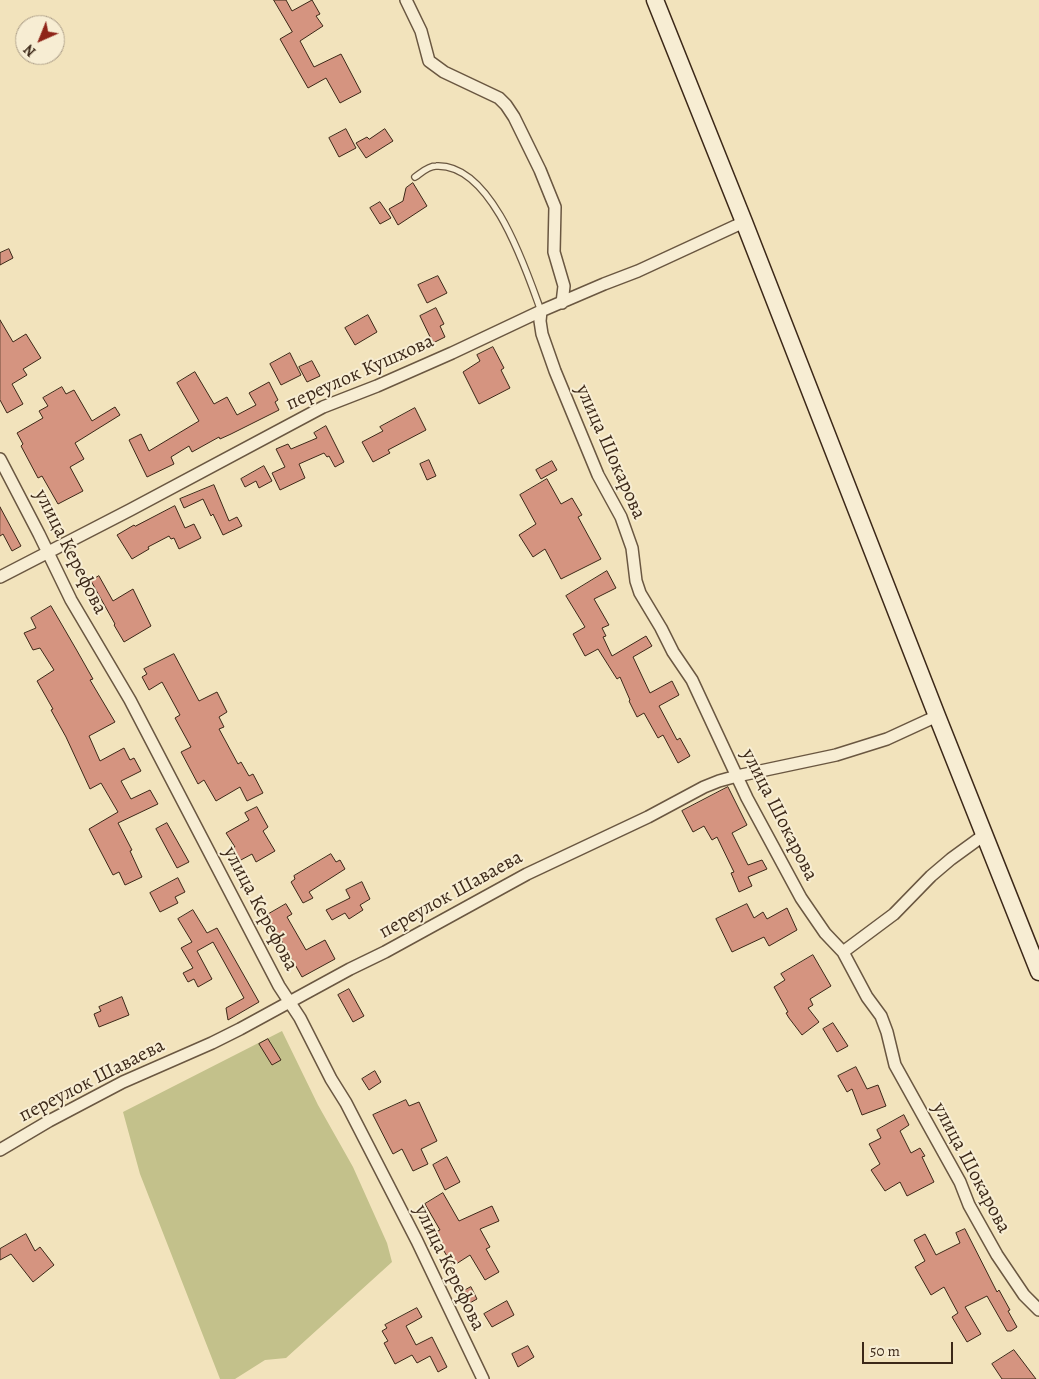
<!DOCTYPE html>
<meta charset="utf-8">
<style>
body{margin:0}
#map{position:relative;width:1039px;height:1379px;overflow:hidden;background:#f2e3bc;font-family:Alegreya,serif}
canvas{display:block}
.north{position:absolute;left:15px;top:15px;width:50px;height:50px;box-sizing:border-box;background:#f7edd3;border:1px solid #ac9e88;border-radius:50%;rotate:224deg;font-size:14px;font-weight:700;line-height:20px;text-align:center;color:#3c2818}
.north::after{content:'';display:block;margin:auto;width:18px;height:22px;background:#8f2418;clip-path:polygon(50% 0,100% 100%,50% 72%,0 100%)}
.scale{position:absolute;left:862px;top:1342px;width:91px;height:22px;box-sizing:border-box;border:2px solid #3c2818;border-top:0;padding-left:6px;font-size:15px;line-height:18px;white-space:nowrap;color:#3c2818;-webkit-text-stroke:4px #f7edd3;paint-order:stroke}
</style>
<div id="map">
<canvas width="1039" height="1379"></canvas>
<div class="north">N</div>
<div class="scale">50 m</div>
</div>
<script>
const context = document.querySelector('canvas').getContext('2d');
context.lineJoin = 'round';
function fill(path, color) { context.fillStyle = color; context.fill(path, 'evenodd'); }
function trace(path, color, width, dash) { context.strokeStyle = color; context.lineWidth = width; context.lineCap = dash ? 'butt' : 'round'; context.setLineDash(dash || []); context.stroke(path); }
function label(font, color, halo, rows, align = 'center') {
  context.font = font + ' Alegreya,serif'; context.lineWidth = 4; context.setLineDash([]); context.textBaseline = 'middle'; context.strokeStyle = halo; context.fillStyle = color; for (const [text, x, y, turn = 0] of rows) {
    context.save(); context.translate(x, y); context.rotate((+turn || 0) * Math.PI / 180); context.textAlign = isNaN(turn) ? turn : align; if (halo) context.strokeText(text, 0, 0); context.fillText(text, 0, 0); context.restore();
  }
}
const green = new Path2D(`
 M282 1031 318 1105 353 1167 387 1243 392 1262 286 1358 265 1360 235 1379H220L140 1174 123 1112Z`);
const building = new Path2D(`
 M274 0H286L292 11 312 0 320 14 316 16 323 26 300 41 314 67 341 54 361 92 340 103 326 78 308 88 280 39 292 32Z
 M346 129 356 148 339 157 329 138Z
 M385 129 393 141 366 158 356 143 367 137 369 139Z
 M413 183 427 206 398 225 389 209 403 201 406 188Z
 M380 202 391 218 380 224 370 208Z
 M9 249 13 258 0 265V253Z
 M438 276 447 293 427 303 418 285Z
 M436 308 444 324 440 326 445 337 433 343 420 316Z
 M368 315 377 332 355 345 345 328Z
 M0 320 13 342 26 334 41 358 23 369 27 375 12 384 23 404 7 413 0 400Z
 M493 347 504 368 501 370 510 388 479 404 463 372 480 361 477 355Z
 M290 353 301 375 281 385 270 364Z
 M312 361 320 376 307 382 299 367Z
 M195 372 214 404 227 397 237 415 256 405 249 393 269 382 278 400 275 402 279 410 231 434 220 439 219 437 192 452 189 446 171 457 174 464 147 477 129 440 141 434 149 451 199 421 177 383Z
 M62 387 66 394 74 390 92 421 115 407 120 415 75 443 84 459 70 467 83 491 58 504 42 476 38 478 21 446 23 444 17 433 43 418 39 411 48 406 43 398Z
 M415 408 426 430 388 450 390 453 373 462 362 442 383 431 380 427Z
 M326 426 344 462 335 467 329 456 327 457 324 453 299 464 305 478 280 490 272 473 285 467 276 449 288 444 291 449 317 438 314 433Z
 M429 460 436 476 427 480 420 464Z
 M552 461 557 470 541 479 536 470Z
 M264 466 272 481 259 488 256 481 245 487 241 479Z
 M547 479 561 504 572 498 582 515 578 517 601 559 561 579 545 549 533 557 519 535 536 524 520 495Z
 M214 485 229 521 237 517 242 526 223 535 213 514 211 516 203 499 184 508 180 499Z
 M175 506 185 528 194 524 201 538 179 549 174 538 171 539 169 536 148 547 149 549 132 559 117 535 134 525 135 526Z
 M0 507 21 546 12 551 3 534 0 536Z
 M607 571 616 588 594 599 609 625 602 628 606 636 603 637 612 656 646 636 652 646 633 657 650 693 672 681 679 695 659 706 677 740 680 738 690 756 678 763 663 735 658 738 644 713 637 717 629 701 630 700 620 677 617 679 598 649 585 656 573 634 585 627 566 596Z
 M99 576 113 601 133 589 151 626 124 642 114 625 115 624 91 581Z
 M51 606 76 649 93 679 90 680 115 722 89 736 100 761 124 748 130 760 134 758 141 771 121 781 131 799 150 790 158 804 118 823 132 850 130 851 142 877 125 885 119 872 113 875 89 829 118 812 101 783 90 789 66 737 51 710 53 709 37 681 54 670 40 648 33 650 24 633 36 628 31 618Z
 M174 654 199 701 217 692 227 712 219 717 224 727 219 729 238 764 241 762 249 776 253 774 263 793 247 801 240 787 216 801 204 780 198 784 181 752 191 747 175 718 180 715 162 682 149 690 142 677 147 674 144 669Z
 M728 787 747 825 732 833 748 865 762 860 767 869 748 877 752 886 739 892 731 873 734 872 717 837 712 840 704 826 693 832 682 811Z
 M257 807 268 827 263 831 275 851 256 862 252 854 239 861 232 848 235 847 226 833 249 820 245 813Z
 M167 823 189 862 177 868 156 829Z
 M331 854 336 862 340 860 345 869 309 892 313 898 303 903 291 882 295 879 294 876Z
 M178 878 185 892 175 897 178 903 160 912 150 893Z
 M362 882 370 899 360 905 363 910 349 919 345 913 332 920 326 910 350 898 346 890Z
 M286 904 292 914 287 917 306 950 325 940 335 959 302 977 267 915Z
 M747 904 754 918 763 912 767 919 787 908 797 930 769 946 764 937 732 952 716 919Z
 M193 910 207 933 217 928 259 1002 228 1020 226 1008 244 998 213 942 197 951 212 979 198 987 194 979 188 982 183 973 193 968 181 948 192 942 178 919Z
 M813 955 831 986 810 999 813 1005 808 1008 819 1022 802 1035 789 1018 786 1013 788 1012 774 987 785 980 781 974Z
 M349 989 364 1016 353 1022 338 995Z
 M122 997 129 1015 99 1027 94 1014 101 1011 99 1007Z
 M833 1023 848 1046 837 1052 823 1029Z
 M268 1039 281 1060 272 1065 259 1044Z
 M856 1067 867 1089 878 1085 886 1106 862 1115 852 1089 847 1092 838 1076Z
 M375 1071 381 1082 369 1090 362 1079Z
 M406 1100 409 1106 419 1102 437 1141 421 1149 428 1164 413 1171 402 1149 393 1154 373 1115Z
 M904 1115 909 1125 900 1131 911 1153 920 1148 925 1156 922 1157 934 1182 907 1196 900 1182 885 1191 871 1170 880 1164 869 1144 881 1138 877 1130Z
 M447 1157 460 1182 445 1190 433 1165Z
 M443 1193 459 1221 492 1206 499 1221 480 1229 490 1247 486 1249 499 1272 485 1280 470 1255 453 1266 433 1233 440 1230 425 1204Z
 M965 1229 997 1292 999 1290 1010 1310 1008 1311 1017 1327 1011 1331H1007L987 1296 965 1307 981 1334 967 1342 952 1317 958 1313 944 1287 931 1295 915 1267 925 1261 914 1240 925 1234 936 1255 960 1243 956 1233Z
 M26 1234 35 1251 40 1247 54 1265 33 1282 11 1254 0 1260V1249Z
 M471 1287 477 1299 468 1304 462 1292Z
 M507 1301 514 1315 492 1327 484 1314Z
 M417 1308 422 1317 406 1326 416 1345 432 1337 447 1367 438 1372 430 1356 417 1363 412 1355 395 1364 384 1343 388 1341 382 1331 387 1328 385 1325Z
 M528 1346 534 1357 518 1367 512 1354Z
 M1014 1350 1036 1379H1002L992 1364Z`);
const lane = new Path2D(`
 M415 177C421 173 428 166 436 166 492 163 526 270 541 311`);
const street = new Path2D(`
 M406 0 421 31 429 61 444 72 499 98 506 105 514 117 540 170 555 207 554 252 564 286 562 303
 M541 311 540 321 542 334 555 371 598 475 621 517 632 548 636 581 640 593 661 628 673 652 692 680 747 798 801 898 825 933 843 952 867 997 881 1016 887 1032 895 1065 960 1182 969 1205 997 1255 1024 1295 1039 1310
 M0 459 39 534 71 600 130 700 279 986 300 1018 331 1079 346 1103 417 1241 483 1379
 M0 577 130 510 323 407 377 386 452 353 541 311 604 284 638 271 744 222
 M843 952 894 914 931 876 951 859 984 835
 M0 1150 49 1121 123 1082 212 1043 240 1029 350 969 385 952 527 874 648 817 704 787 719 781 737 776 836 755 887 739 937 716`);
const secondary = new Path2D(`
 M655 0 744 222 937 716 1039 972`);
const streetNames = [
 ["переулок Кушхова",360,373,-24],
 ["улица Шокарова",610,452,66],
 ["улица Керефова",70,552,63],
 ["улица Шокарова",779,815,63],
 ["переулок Шаваева",451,895,-29],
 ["улица Керефова",260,909,62],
 ["переулок Шаваева",92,1081,-27],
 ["улица Шокарова",971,1168,62],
 ["улица Керефова",449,1268,64]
];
fill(green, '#c3c18b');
fill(building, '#d59480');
trace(building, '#3c2818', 1);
trace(lane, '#6a5741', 8);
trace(street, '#6a5741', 14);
trace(secondary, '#3c2818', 19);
trace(lane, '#f7edd3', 5.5);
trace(street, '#f7edd3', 11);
trace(secondary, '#f7edd3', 16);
label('20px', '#3c2818', '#f7edd3', streetNames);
</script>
